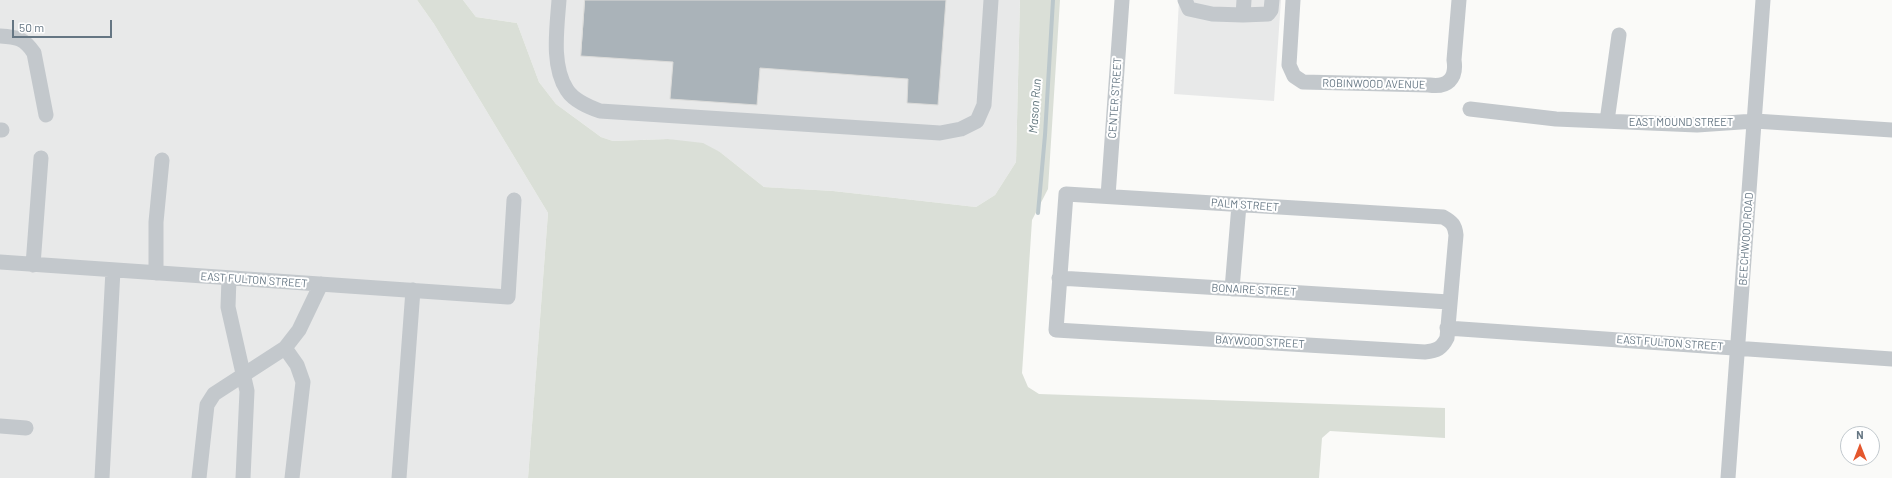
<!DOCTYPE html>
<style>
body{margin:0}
#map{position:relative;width:1892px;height:478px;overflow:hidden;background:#fafaf8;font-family:Barlow,sans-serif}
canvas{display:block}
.north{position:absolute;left:1840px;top:426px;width:40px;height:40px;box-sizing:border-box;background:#fff;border:1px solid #c1c8cd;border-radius:50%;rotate:0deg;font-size:11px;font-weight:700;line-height:16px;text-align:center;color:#657683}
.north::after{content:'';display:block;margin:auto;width:14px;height:18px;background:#e4572e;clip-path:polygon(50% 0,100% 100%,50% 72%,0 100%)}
.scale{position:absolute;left:12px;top:20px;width:100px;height:18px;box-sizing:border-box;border:2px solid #657683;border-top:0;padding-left:5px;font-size:12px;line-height:14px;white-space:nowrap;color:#657683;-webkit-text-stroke:3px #fff;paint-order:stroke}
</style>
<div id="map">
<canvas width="1892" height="478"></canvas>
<div class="north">N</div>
<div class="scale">50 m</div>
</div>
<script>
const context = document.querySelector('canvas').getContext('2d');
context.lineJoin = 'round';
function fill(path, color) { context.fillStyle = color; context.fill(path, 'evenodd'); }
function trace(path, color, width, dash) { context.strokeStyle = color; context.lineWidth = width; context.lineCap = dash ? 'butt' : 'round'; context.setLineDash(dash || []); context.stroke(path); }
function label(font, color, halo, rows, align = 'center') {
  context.font = font + ' Barlow,sans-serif'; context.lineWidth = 4; context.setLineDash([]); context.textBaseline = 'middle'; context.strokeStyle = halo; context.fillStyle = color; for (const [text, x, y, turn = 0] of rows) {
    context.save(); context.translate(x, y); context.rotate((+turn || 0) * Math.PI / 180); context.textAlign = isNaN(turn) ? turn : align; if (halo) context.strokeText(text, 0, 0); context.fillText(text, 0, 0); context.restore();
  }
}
const built = new Path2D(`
 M0 0H417L434 24 548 213 528 478H0Z
 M463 0H1020L1016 162 995 195 976 207 833 191 764 187 720 152 668 139 613 141 601 137 556 104 539 82 517 23 476 17Z
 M1179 0H1281L1274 101 1174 94Z`);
const green = new Path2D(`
 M417 0H463L476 17 517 23 539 82 556 104 601 137 613 141 668 139 703 143 720 152 764 187 833 191 976 207 995 195 1016 162 1020 0H1060L1048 189 1032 220 1022 373 1028 387 1039 394 1445 408V438L1330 431 1322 438 1319 478H528L548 213 434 24Z`);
const stream = new Path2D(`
 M1038 213 1045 135 1053 0`);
const building = new Path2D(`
 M585 0H946L938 105 907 103 908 79 760 68 757 105 670 99 673 62 581 56Z`);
const minor = new Path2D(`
 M559 0C557 28 551 66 567 90 574 101 589 107 600 111L940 133 961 129 977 121 984 105 991 0
 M1185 0 1189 9 1212 14 1243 15 1244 0
 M1293 0 1289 65 1294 76 1303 82 1429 85C1447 88 1457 79 1454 60L1459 0
 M1243 15 1268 14 1271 10 1272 0
 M0 36C17 37 24 38 34 53L46 115
 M1470 109 1556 119 1697 125 1755 121 1892 130
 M1607 121 1619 35
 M0 130H2
 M1066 194 1443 217C1452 222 1455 225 1456 235L1447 338C1442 348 1437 351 1425 352L1056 330Z
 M1108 196 1122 0
 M0 262 508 297 514 200
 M33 265 41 158
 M156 273V222L162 160
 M229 278 228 307 247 391 243 478
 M1059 278 1449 302
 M1232 289 1239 205
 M1447 328 1892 359
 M285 348 297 365 303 382 292 478
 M0 426 26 428
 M102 478 113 270
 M199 478 207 405 214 394 285 348 299 330 321 284
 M399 478 413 290
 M1728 478 1763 0`);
const streetNames = [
 ["ROBINWOOD AVENUE",1374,84,1],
 ["CENTER STREET",1115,98,-86],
 ["EAST MOUND STREET",1681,122],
 ["PALM STREET",1245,205,4],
 ["BEECHWOOD ROAD",1746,239,-86],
 ["EAST FULTON STREET",254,280,4],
 ["BONAIRE STREET",1254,290,3],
 ["BAYWOOD STREET",1260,342,3],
 ["EAST FULTON STREET",1670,343,4]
];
const waterNames = [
 ["Mason Run",1035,106,-86]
];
fill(built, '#e8e9e9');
fill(green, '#dadfd7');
trace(stream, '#bbc7cb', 4);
fill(building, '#aab3b9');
trace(building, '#dcdcda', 1);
trace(minor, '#c3c8cc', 15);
label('11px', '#657683', '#fff', streetNames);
label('italic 12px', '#60757c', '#fff', waterNames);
</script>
